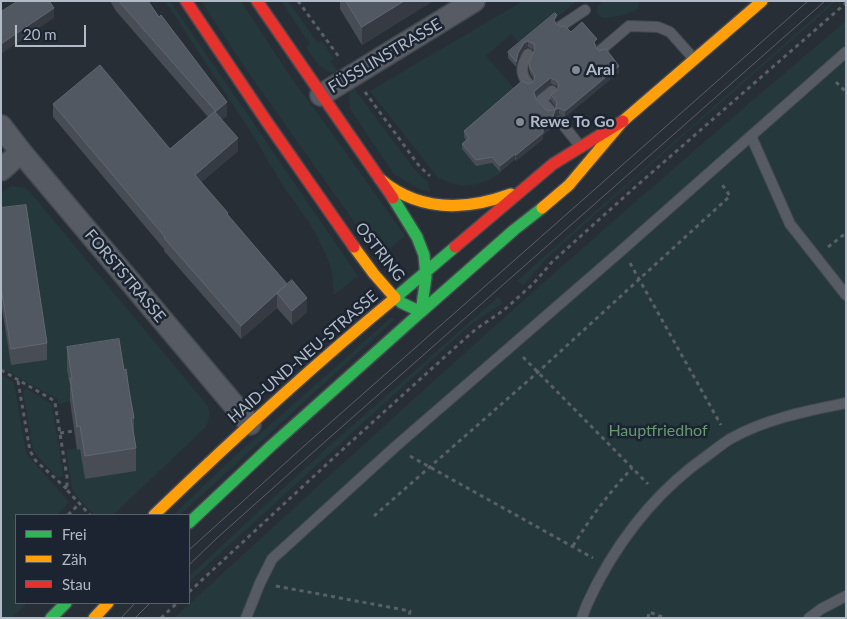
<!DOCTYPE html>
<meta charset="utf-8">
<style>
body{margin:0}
#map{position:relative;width:847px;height:619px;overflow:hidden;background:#282e36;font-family:Lato,sans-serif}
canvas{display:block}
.frame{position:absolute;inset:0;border:2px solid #b1bac7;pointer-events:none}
.legend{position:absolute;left:15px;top:514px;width:175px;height:90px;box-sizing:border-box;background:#1b2430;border:1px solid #57606c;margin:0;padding:6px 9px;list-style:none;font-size:15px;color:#b1bac7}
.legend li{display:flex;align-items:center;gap:10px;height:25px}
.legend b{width:25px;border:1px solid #57606c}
.scale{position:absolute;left:15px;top:25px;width:71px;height:22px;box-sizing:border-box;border:2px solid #b1bac7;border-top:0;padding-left:6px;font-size:15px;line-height:18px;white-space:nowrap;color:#b1bac7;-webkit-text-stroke:4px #1b2430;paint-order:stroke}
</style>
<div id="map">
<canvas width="847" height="619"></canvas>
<div class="frame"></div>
<ul class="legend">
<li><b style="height:6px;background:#30b455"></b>Frei</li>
<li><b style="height:6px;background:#ff9f0a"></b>Zäh</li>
<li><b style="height:6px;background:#e5322d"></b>Stau</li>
</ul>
<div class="scale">20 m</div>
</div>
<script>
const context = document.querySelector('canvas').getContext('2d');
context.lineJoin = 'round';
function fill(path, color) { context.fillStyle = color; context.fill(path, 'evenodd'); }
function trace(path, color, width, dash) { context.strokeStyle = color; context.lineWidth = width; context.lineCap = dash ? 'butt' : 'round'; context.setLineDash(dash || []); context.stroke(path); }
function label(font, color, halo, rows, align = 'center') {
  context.font = font + ' Lato,sans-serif'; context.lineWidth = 5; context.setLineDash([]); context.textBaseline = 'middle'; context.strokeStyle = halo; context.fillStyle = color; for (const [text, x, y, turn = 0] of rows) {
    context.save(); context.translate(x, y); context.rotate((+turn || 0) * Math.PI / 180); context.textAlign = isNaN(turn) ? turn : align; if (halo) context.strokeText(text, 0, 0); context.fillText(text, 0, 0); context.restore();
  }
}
const green = new Path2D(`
 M165 1H170L358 276 334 295 332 271 326 254 310 224 283 186 254 137Z
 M201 1H241L290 76 340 144 405 236 379 257 243 65Z
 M281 1H288L318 43 322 41 334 59 330 61 339 73C322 74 314 59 306 47L310 44Z
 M523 1H577L522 46 511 34 486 56 517 92 491 162 501 173C477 187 464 190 438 178L370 91Z
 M603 1H639V5C639 7 638 8 637 9 633 13 607 20 602 17 598 16 599 15 597 11L598 5Z
 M833 1H836L639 175 546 259 523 286 518 280Z
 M846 21V618H174C291 511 407 404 525 299 631 205 738 112 846 21Z
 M353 87 415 170 428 182 430 192 419 189 394 174 350 109C349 101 348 94 353 87Z
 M12 186 25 188 30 192 208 406C211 415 209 420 205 428L113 515H95L78 498 72 489 66 450 77 448V450L80 449 85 479 72 401 59 404 58 400 54 397 1 368V330L5 329 8 345 1 225V193L7 188Z
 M498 297 503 303 480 318 467 328 189 582V576L328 447Z
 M392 317 394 320 180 515H173L238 453Z
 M1 374 13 382 15 389 25 446 27 455 69 502 57 515H16V603H27L12 618H1Z
 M27 389 50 403 52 405 63 473V475L61 478 57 477 41 460 33 450 23 392 24 390Z`);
const path = new Path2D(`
 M298 1 339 57
 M836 82 846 92
 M365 92 420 167 430 176
 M828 247 846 233
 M630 263 721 425
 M523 357 648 484
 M1 370 53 400 55 403 67 477V490L90 515
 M18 381 30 451 36 461 67 489
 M60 433 74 431
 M410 456 593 558
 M68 515 79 504
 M374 516 538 372 730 196 721 183
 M573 546C590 518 609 493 632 468
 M276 586 410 611 409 618
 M189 592 341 451 449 353 476 329 504 310 533 284 552 262 633 189 846 3
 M161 618 177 603
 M648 618 649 612 666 618`);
const lane = new Path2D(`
 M561 26 585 10
 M601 50 629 26 658 27 670 32 694 59
 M528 83C519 73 522 64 528 54
 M550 110 541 100 552 91
 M560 121 580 146
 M751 136 790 224 846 295
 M246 618 260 583 272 559 395 447 622 250 846 52
 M582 618C586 604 593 592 599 580 626 530 662 487 708 455 715 450 722 444 730 439 765 419 806 411 846 403
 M809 618 821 609 846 596`);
const street = new Path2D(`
 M321 95 474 1
 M1 126 21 152 250 424
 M1 170 21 152`);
const fast = new Path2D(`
 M455 247 395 298 402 303 421 312 514 230 542 208
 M189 523 271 446 421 312 426 277 424 255 417 237 393 198
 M51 618 66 603`);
const slow = new Path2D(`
 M380 179C419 212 465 211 511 194
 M542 208 569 185 623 121 762 1
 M154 515C232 440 311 367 395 298L374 274 354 247
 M94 618 108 603`);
const jam = new Path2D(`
 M186 1 267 122 354 247
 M257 1 393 198
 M455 247 553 164 623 121`);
const tram = new Path2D(`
 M189 550 304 446 808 1
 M189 565 217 538 319 447 825 1
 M121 618 135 603
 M135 618 150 603`);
const wall = new Path2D(`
 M110 1H148L227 116 222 119 238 151 201 182 307 312 292 325 277 308 241 339 164 251V249L53 117V104L170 149 208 117 116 11Z
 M340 1H433L362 45 340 9Z
 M557 21 556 24 597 45 595 47 596 48 619 72 570 113 565 117 559 114 555 116 554 119 555 125 543 135V139L516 161 515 159 500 172 492 163 476 166 462 149V144L466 140 464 137V131L528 84 532 83 534 80 530 73 529 69V63L534 50 528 47 524 48 518 58 516 67 508 58V52ZM551 84 557 86 558 88 557 90 551 95V101L556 107 554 110 548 111 545 109 536 99 535 97 537 95 548 86Z
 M1 208 47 343V360L11 365 1 303Z
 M67 347 124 370 134 418V433L136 448V471L85 479 80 449 77 450 70 401V385L67 370Z`);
const shadedWall = new Path2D(`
 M404 1H433L362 45V27Z
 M54 8V18L1 54V44Z
 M528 41V47L524 48 518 58 516 67V62L518 53 524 43Z
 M619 66V72L565 117V111Z
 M551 78V84L548 86 537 95 534 98V92L537 89 548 80Z
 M227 102V116L215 125V112Z
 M559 108V114L555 116 554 121 555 120V125L543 135V139L516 161V155L543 129 553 116 555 110Z
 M238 138V151L195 188V175Z
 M515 154V159L500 172V166Z
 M277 294V308L241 339V326Z
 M307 298V312L292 325V311Z`);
const building = new Path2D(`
 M18 1H49L54 8 1 44V12Z
 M119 1H148L159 17 161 15 227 102 215 112 238 138 195 175 228 213 227 214 287 284 241 326 164 238 165 237 53 104 100 65 170 149 215 111Z
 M346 1H404L362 27Z
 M555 13 557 15 554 20 556 24 561 27 565 26 571 32 582 22 597 39 594 42 596 48 599 51 606 49 619 66 570 107 565 111 559 108 555 110 553 116 555 120 543 129V133L516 155 515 154 500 166 492 157 476 160 462 144 469 138 464 131 522 81 528 84 532 83 534 80 535 76 530 68 529 63 535 49 534 44 528 41 524 43 518 53 516 62 508 52ZM551 78 557 81 559 85 557 90 551 95 557 102 556 107 554 110 548 111 545 109 536 99 534 92 537 89 548 80Z
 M26 205 47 343 11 349 1 287V208Z
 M292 280 307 298 292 311 277 293Z
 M119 339 124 370 126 369 129 390 134 418H131L136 448 85 456 80 426 77 427 70 378H72L67 347Z`);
const markers = [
 [576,70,5,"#818994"],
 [520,122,5,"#818994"]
];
const streetNames = [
 ["FÜSSLINSTRASSE",385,56,-31],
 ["OSTRING",380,252,52],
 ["FORSTSTRASSE",125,276,50],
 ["HAID-UND-NEU-STRASSE",303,357,-41]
];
const poiNames = [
 ["Aral",586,70],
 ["Rewe To Go",530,122]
];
const parkNames = [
 ["Hauptfriedhof",658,431]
];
fill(green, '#25383c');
trace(lane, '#44494f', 12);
trace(street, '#44494f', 24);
trace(fast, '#44494f', 14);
trace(slow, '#44494f', 14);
trace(jam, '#44494f', 14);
trace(path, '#596066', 3, [4, 4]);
trace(lane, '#575c64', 10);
trace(street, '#575c64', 21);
trace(fast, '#30b455', 11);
trace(slow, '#ff9f0a', 11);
trace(jam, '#e5322d', 11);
trace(tram, '#5b6068', 1);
fill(wall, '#474c55');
fill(shadedWall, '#363b43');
fill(building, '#525861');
trace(building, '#616771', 1);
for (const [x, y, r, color] of markers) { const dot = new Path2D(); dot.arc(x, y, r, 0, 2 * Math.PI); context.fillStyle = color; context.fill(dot); trace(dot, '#1b2430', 2); }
label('16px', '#b1bac7', '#1b2430', streetNames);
label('bold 16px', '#b1bac7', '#1b2430', poiNames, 'left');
label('16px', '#679971', '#1b2430', parkNames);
</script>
